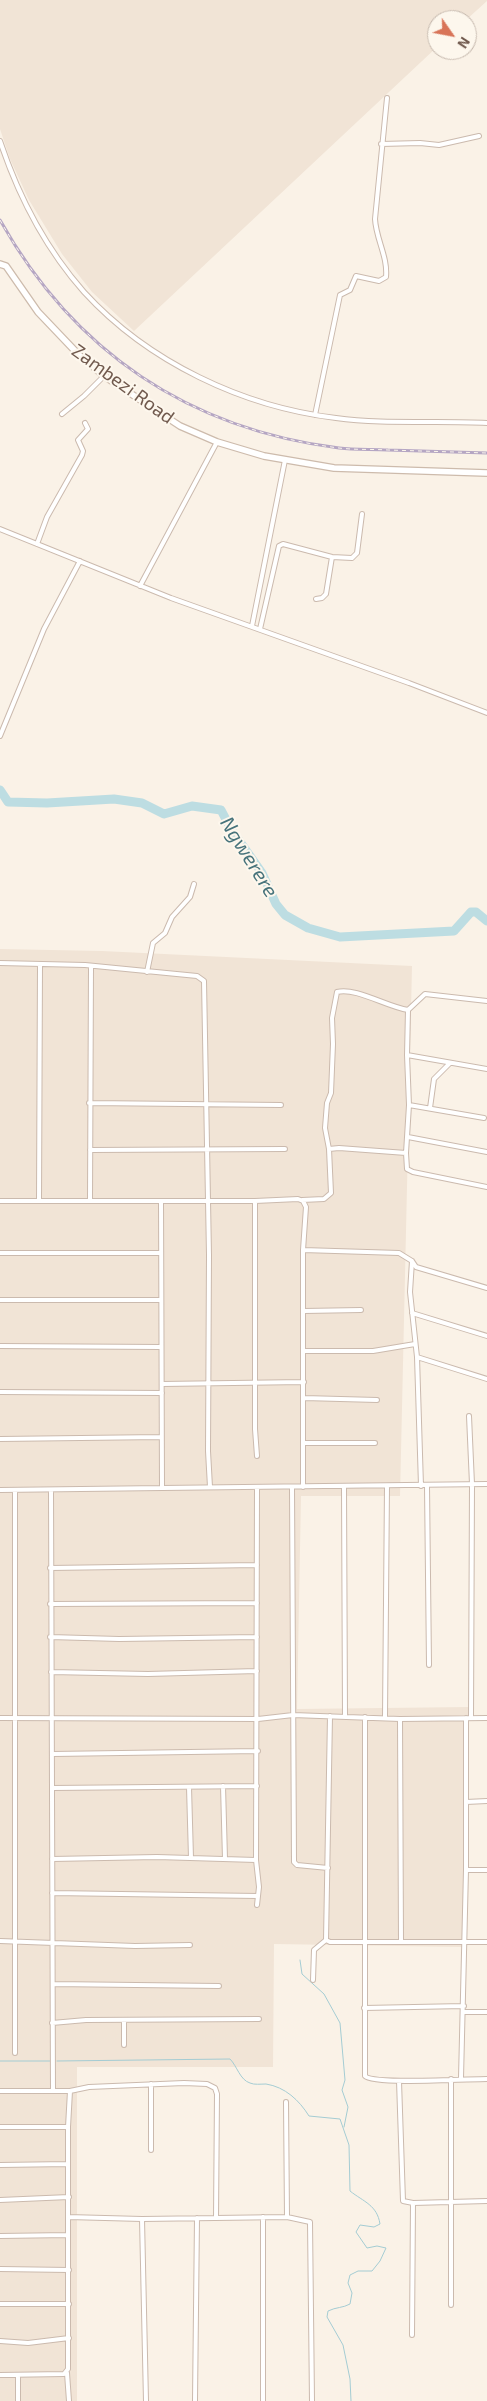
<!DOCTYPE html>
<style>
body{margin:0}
#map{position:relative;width:487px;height:2401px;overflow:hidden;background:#faf2e7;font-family:"Exo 2",sans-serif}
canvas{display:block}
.north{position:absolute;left:427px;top:10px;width:50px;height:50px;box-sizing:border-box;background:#fdf7ed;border:1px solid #c5b8ad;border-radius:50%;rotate:123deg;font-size:14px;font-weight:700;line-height:20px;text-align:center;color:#715a4e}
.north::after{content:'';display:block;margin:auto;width:18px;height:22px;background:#d87458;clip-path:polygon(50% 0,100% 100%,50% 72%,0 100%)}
</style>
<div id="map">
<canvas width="487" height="2401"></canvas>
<div class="north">N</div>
</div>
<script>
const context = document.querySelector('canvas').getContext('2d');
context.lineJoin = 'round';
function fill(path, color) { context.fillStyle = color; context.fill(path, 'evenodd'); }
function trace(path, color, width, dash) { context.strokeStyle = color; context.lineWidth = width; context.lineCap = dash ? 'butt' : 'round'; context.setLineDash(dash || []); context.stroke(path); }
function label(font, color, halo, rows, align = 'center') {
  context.font = font + ' "Exo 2",sans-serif'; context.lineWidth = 4; context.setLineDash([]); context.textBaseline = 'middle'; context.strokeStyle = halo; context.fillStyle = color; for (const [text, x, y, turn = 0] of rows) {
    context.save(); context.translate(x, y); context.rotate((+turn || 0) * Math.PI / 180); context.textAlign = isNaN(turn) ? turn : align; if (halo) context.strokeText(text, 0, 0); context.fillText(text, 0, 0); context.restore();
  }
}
const residential = new Path2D(`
 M0 0H487V1L466 20H437V47L134 331 92 292 62 254 29 200 10 159 0 129Z
 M0 949 102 951 412 966 400 1496H301L297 1709 469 1707 462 1947 274 1944 273 2067H77V2401H0Z`);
const stream = new Path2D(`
 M300 1960 302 1974 324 1994 340 2023 345 2080 342 2090 348 2107 344 2127
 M0 2061H51
 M57 2061 230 2059C237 2066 240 2080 250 2083 254 2085 261 2084 266 2084 285 2087 299 2100 309 2116L340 2119 349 2145 350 2191C364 2202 377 2205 380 2224L374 2227 360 2225 356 2232 367 2248 377 2246 386 2248 380 2261 372 2271H358L350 2275 348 2283 352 2293 350 2304C343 2308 336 2307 328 2311L327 2317 343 2345 350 2379 351 2401`);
const river = new Path2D(`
 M0 790 8 802 47 803 114 799 142 803 164 814 192 806 221 810 231 829 262 873 276 904 285 915 308 928 340 937 454 931 471 912H476L487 921`);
const minor = new Path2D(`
 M0 141C18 195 46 249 84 292 148 362 243 407 336 418 384 425 438 420 487 423
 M381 144 420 143 439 145 479 136
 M62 414 84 396 104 376
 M315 415 340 295 350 290 356 276 379 281 386 277C388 257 376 239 375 219L387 98
 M0 529 171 598 409 683 487 713
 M37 544 47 517 82 455 83 451 78 440 88 429 85 423
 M140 586 217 442
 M316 599 322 598 326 594 332 557
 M252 626 285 460
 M260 629 279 546 283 544 332 557 352 558 357 553 362 514
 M0 736 44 629 80 561
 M0 963 85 965 197 976 204 981 209 1255 208 1451 210 1487
 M147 972 153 943 165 933 172 917 190 897 194 884
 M407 1055 408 1010
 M89 1103 281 1105
 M409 1105 484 1118
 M430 1108 434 1079 450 1063
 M408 1137 487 1152
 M329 1149 325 1128 327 1103 331 1093 333 1044 332 1018 337 992C356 987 387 1007 408 1010L425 994 487 1001
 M90 1150 285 1149
 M406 1153 407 1169 413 1172 487 1187
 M90 1200 91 967
 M302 1200 324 1199 331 1193 329 1149 339 1148 406 1153 409 1105 407 1055 487 1069
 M0 1201H255L298 1199 303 1201 306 1207 303 1250V1487
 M39 1201 40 965
 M161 1201 162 1487
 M255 1201V1429L257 1456
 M303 1250 399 1253 412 1261 416 1267 487 1288
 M0 1253H161
 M412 1261 410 1292 417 1357 421 1486
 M0 1300H161
 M304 1311 361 1310
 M412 1313 487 1336
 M0 1346 161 1347
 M304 1351H373L415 1344
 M417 1357 487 1379
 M162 1384 304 1382
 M0 1392 162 1393
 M304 1398 377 1400
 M469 1416 472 1484 471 1718
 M0 1439 161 1437
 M303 1443H375
 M427 1486 429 1665
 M344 1487 345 1717
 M257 1488 256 1860 259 1887 257 1905
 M292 1488 294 1862 297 1865 328 1868
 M0 1490 487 1484
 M15 1490V2053
 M51 1491 53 2090
 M50 1568 257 1565
 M50 1604 257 1603
 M50 1637 119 1639 257 1637
 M51 1672 148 1674 257 1671
 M330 1716 326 1940 330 1942H487
 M365 1717V2076C373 2085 469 2079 487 2079
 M385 1717 387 1486
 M0 1718 258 1719 293 1715 400 1719 487 1718
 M400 1719 401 1942
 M53 1754 258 1751
 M223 1786 225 1859
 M189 1787 191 1858
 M52 1788 257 1786
 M466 1802 487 1801
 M52 1859 157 1857 256 1860
 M466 1870H487
 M52 1893 258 1896
 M0 1941 135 1946 190 1945
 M313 1980 314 1950 326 1940
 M53 1984 219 1986
 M364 2008 464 2006
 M464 2012H487
 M52 2023 86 2020 259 2019
 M124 2045V2020
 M461 2078 466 1870V1718
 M451 2079V2305
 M399 2081 403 2201 413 2203 487 2201
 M151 2084V2150
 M0 2091H70L68 2127V2369L64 2374 0 2375
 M70 2091 89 2087 184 2083 207 2084 215 2088 217 2094 216 2218
 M286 2102 287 2217
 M0 2127H68
 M0 2165 68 2164
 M0 2200 69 2197
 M68 2217 142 2219 287 2217 310 2222 312 2401
 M263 2217V2401
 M142 2219 146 2401
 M0 2236 68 2235
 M0 2269 69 2270
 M0 2304H69
 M412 2335 413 2203
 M0 2341 28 2343 69 2338
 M67 2373 69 2401
 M18 2401V2375
 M195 2401 197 2218`);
const secondary = new Path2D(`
 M0 264 6 266 38 312 78 354 104 376 180 426 217 442 264 456 334 468 487 473`);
const rail = new Path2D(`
 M0 220C74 352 189 429 339 448 355 450 372 449 388 450 421 451 454 452 487 453`);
const streetNames = [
 ["Zambezi Road",123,384,36]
];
const waterNames = [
 ["Ngwerere",249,857,58]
];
fill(residential, '#f1e4d6');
trace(stream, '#a4ccd3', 1);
trace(river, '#bddde2', 9);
trace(minor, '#cbbaae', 6);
trace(secondary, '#cdbbac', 8);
trace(minor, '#fff', 4);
trace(secondary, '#fff', 5.5);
trace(rail, '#b5a6c3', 3);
trace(rail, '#fdf7ed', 1, [4]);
label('19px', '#715a4e', '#fdf7ed', streetNames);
label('italic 20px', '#47737b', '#fdf7ed', waterNames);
</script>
